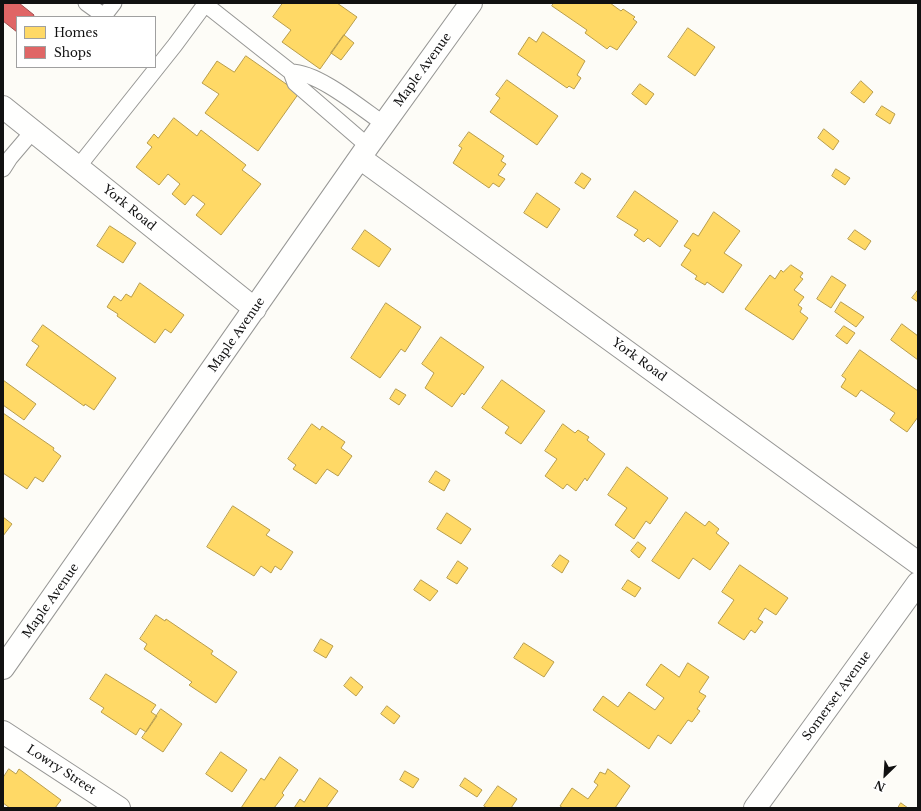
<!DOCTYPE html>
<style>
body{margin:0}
#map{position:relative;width:921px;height:811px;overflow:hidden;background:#fdfcf7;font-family:"Libre Baskerville",serif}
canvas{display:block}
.frame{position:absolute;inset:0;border:4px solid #111;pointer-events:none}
.legend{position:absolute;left:16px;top:16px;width:140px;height:52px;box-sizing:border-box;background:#fff;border:1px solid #a0a0a0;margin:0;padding:5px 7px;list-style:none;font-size:12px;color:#111}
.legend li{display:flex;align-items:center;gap:8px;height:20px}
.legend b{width:20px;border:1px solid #a0a0a0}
.north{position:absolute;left:865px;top:755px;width:40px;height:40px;-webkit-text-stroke:3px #fff;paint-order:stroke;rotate:205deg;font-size:11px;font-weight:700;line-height:16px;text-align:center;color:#111}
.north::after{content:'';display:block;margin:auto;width:14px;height:18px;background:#111;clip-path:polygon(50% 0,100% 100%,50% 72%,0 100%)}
</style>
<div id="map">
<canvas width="921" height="811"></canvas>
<div class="frame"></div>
<ul class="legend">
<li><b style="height:11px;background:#ffd966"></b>Homes</li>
<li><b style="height:11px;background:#e06666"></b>Shops</li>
</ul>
<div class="north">N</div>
</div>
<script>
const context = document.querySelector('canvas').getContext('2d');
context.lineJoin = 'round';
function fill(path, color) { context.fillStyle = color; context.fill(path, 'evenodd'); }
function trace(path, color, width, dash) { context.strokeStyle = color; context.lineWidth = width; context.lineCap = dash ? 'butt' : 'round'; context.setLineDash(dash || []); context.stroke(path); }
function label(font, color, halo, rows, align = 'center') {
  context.font = font + ' "Libre Baskerville",serif'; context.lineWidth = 4; context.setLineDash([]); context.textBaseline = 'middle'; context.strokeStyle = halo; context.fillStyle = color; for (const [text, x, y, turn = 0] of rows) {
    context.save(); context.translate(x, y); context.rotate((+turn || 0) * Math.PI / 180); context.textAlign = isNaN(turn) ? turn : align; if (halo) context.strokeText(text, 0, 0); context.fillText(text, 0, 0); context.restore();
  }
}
const homes = new Path2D(`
 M283 3H337L357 17 320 69 282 42 291 30 273 17Z
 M554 3H610L621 11 623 9 635 17 633 19 637 22 617 50 610 46 607 49 585 33 587 30 552 6Z
 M688 28 715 47 695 76 668 57Z
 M543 32 585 61 577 75 581 78 574 89 569 86 567 88 518 54 529 37 536 42Z
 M344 35 354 43 341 60 331 53Z
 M246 56 299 93 258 151 205 113 219 94 202 83 217 61 234 72Z
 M507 80 558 116 537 145 490 112 500 98 496 95Z
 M861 81 873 92 864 103 851 93Z
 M640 84 654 94 646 105 632 94Z
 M882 106 895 114 890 124 876 115Z
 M174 118 197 136 201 130 246 165 242 170 261 184 221 235 196 215 205 204 193 195 185 205 172 194 180 184 168 174 159 185 136 167 152 147 147 143 154 134 158 138Z
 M824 129 839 141 833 150 818 138Z
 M469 132 504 156 501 161 506 164 498 175 505 179 499 187 493 183 489 188 453 163 462 148 459 146Z
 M836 169 850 178 845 185 832 176Z
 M582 173 591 179 584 189 575 183Z
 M635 191 678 221 660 247 648 238 644 242 634 235 638 230 617 217Z
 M537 193 560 209 547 228 524 213Z
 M714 212 740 231 724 253 742 265 723 293 707 282 705 285 695 279 697 276 681 265 691 250 684 246 693 233 698 236Z
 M110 226 136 243 123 263 97 246Z
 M365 230 391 249 379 267 352 249Z
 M855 230 871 241 865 250 848 239Z
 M791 265 803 273 800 277 803 279 794 290 804 297 798 305 802 308 800 312 808 318 793 340 745 309 770 275 775 279 781 270 783 272Z
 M832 276 846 285 831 308 817 299Z
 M140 283 184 315 171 333 165 329 155 343 117 316 118 314 107 307 114 296 121 301 126 294 131 297Z
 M918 290V302L912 298Z
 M841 302 864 317 856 327 835 312Z
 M386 303 421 327 405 352 401 349 380 378 351 358Z
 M902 324 918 336V360L891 340Z
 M43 325 116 378 94 410 85 404 84 406 26 365 39 346 32 341Z
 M844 326 855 333 847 344 836 336Z
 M441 337 484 367 464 395 462 393 452 407 425 388 434 373 422 364Z
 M860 350 918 391V417L907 432 890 420 895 413 861 390 856 397 841 387 846 379 842 376Z
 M3 380 36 404 24 420 3 405Z
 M502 380 545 411 521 444 505 433 509 427 482 408Z
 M396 389 406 395 399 405 390 399Z
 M3 413 54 448 53 450 61 456 43 482 35 477 27 489 3 473Z
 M312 424 320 430 322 426 345 442 341 448 352 456 338 476 327 469 316 484 293 469 296 465 288 459Z
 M563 424 575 433 578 430 589 437 587 440 605 454 587 481 585 478 576 491 567 484 563 489 545 476 557 459 545 451Z
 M627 467 668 498 650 524 646 521 634 539 615 525 627 508 608 495Z
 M436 471 450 480 444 491 429 482Z
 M233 506 270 530 266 535 293 552 281 570 275 566 271 573 261 566 254 576 207 547Z
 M686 512 705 526 709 521 719 529 716 533 729 543 710 570 693 558 679 579 652 561Z
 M447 513 471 529 461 544 437 529Z
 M3 517 12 524 3 536Z
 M638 542 646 548 639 558 631 551Z
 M560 555 569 561 562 573 552 566Z
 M458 561 468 568 457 584 447 578Z
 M740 565 788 598 776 615 765 608 758 619 763 622 755 633 751 630 744 640 718 623 734 600 722 592Z
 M421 580 438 591 430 601 414 590Z
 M628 580 641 588 635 597 622 589Z
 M156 615 165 621 166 619 213 651 211 654 237 672 216 703 189 685 192 682 144 649 147 644 140 639Z
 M321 639 333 646 326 658 314 651Z
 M524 643 554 662 544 677 514 658Z
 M688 663 709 677 699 692 706 696 697 709 700 711 692 722 688 720 671 744 658 735 649 749 593 710 603 696 618 707 629 692 655 710 664 698 646 685 661 664 679 677Z
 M106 674 156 705 151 712 157 716 146 732 140 728 136 735 101 712 104 708 90 699Z
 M351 677 363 687 356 696 344 686Z
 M387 706 400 716 394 724 381 714Z
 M161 709 182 724 163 752 142 738Z
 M221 752 247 770 232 792 206 774Z
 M280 757 298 770 282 793 284 795 274 808H241L261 778 264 780Z
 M9 769 16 774 19 769 61 800 55 808H10L3 803V778Z
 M608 769 630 786 615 808H563L560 806 572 788 588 799 598 785 594 782 600 772 605 774Z
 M405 771 419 779 413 788 400 780Z
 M320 778 338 791 326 808H294L300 799 304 802Z
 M465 778 482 790 477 797 460 786Z
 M498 786 517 799 511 808H487L484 806Z
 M901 803 908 808H898Z`);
const shops = new Path2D(`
 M3 3H19L34 15 33 17H17V32L3 21Z`);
const service = new Path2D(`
 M86 3 104 16 114 3
 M205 4 291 72
 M368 146 295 83 291 72C318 72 361 108 384 124
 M78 167 175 45 206 3
 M3 169 10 158 33 131`);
const minor = new Path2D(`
 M3 107 255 309
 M360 158 918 563
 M3 668 368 146 471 3
 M3 732 119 808
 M755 808 918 583`);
const streetNames = [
 ["Maple Avenue",423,70,-54],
 ["York Road",129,208,39],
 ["Maple Avenue",237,335,-55],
 ["York Road",639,360,36],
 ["Maple Avenue",51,601,-55],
 ["Somerset Avenue",837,696,-54],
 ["Lowry Street",61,770,33]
];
fill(homes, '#ffd966');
trace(homes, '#b89d4c', 1);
fill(shops, '#e06666');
trace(shops, '#a24c4c', 1);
trace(service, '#979795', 17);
trace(minor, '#979795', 24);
trace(service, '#fffffe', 15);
trace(minor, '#fffffe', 22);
label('12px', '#111', '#fff', streetNames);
</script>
